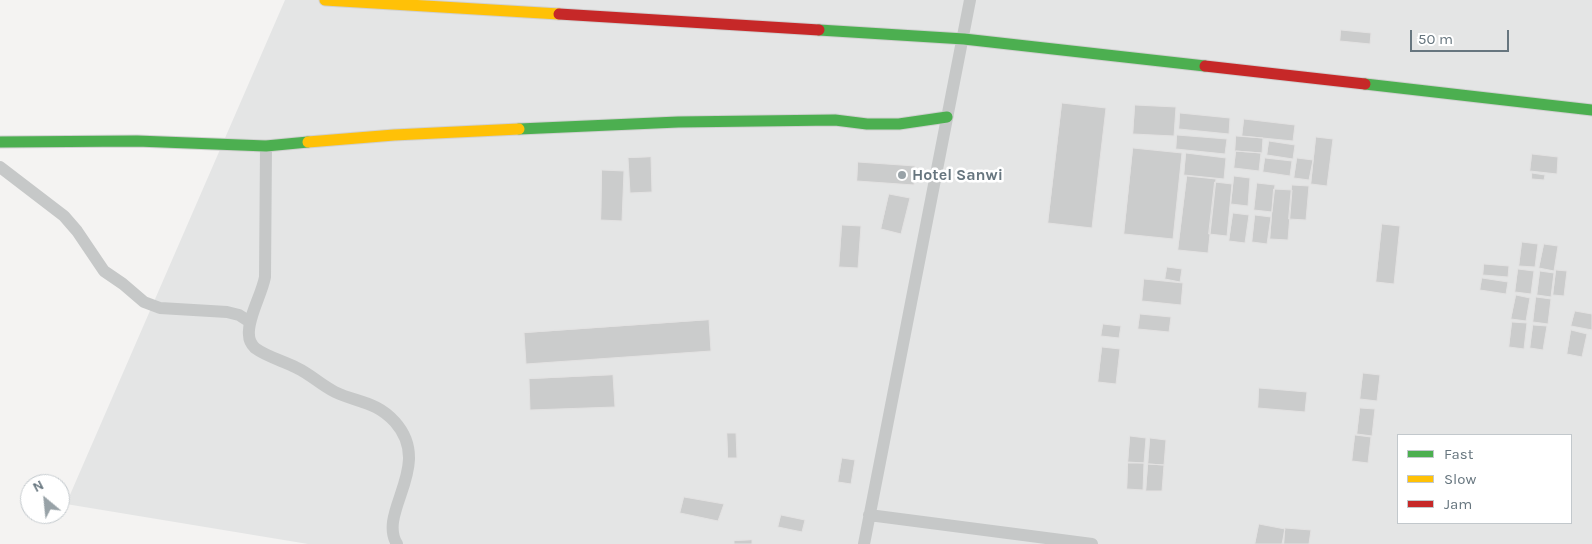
<!DOCTYPE html>
<style>
body{margin:0}
#map{position:relative;width:1592px;height:544px;overflow:hidden;background:#f4f3f2;font-family:Karla,sans-serif}
canvas{display:block}
.legend{position:absolute;left:1397px;top:434px;width:175px;height:90px;box-sizing:border-box;background:#fff;border:1px solid #c2c8cc;margin:0;padding:6px 9px;list-style:none;font-size:15px;color:#67767f}
.legend li{display:flex;align-items:center;gap:10px;height:25px}
.legend b{width:25px;border:1px solid #c2c8cc}
.north{position:absolute;left:20px;top:474px;width:50px;height:50px;box-sizing:border-box;background:#fff;border:1px solid #c2c8cc;border-radius:50%;rotate:332deg;font-size:14px;font-weight:700;line-height:20px;text-align:center;color:#67767f}
.north::after{content:'';display:block;margin:auto;width:18px;height:22px;background:#98a2a7;clip-path:polygon(50% 0,100% 100%,50% 72%,0 100%)}
.scale{position:absolute;left:1410px;top:30px;width:99px;height:22px;box-sizing:border-box;border:2px solid #67767f;border-top:0;padding-left:6px;font-size:15px;line-height:18px;white-space:nowrap;color:#67767f;-webkit-text-stroke:4px #fff;paint-order:stroke}
</style>
<div id="map">
<canvas width="1592" height="544"></canvas>
<ul class="legend">
<li><b style="height:6px;background:#4caf50"></b>Fast</li>
<li><b style="height:6px;background:#ffc107"></b>Slow</li>
<li><b style="height:6px;background:#c62828"></b>Jam</li>
</ul>
<div class="north">N</div>
<div class="scale">50 m</div>
</div>
<script>
const context = document.querySelector('canvas').getContext('2d');
context.lineJoin = 'round';
function fill(path, color) { context.fillStyle = color; context.fill(path, 'evenodd'); }
function trace(path, color, width, dash) { context.strokeStyle = color; context.lineWidth = width; context.lineCap = dash ? 'butt' : 'round'; context.setLineDash(dash || []); context.stroke(path); }
function label(font, color, halo, rows, align = 'center') {
  context.font = font + ' Karla,sans-serif'; context.lineWidth = 5; context.setLineDash([]); context.textBaseline = 'middle'; context.strokeStyle = halo; context.fillStyle = color; for (const [text, x, y, turn = 0] of rows) {
    context.save(); context.translate(x, y); context.rotate((+turn || 0) * Math.PI / 180); context.textAlign = isNaN(turn) ? turn : align; if (halo) context.strokeText(text, 0, 0); context.fillText(text, 0, 0); context.restore();
  }
}
const built = new Path2D(`
 M285 0H1592V544H308L66 504ZM1398 435H1571V523H1398Z`);
const building = new Path2D(`
 M1341 30 1371 33 1370 44 1340 41Z
 M1062 103 1106 108 1092 228 1048 223Z
 M1135 105 1176 107 1174 136 1133 134Z
 M1180 113 1230 118 1229 134 1179 129Z
 M1244 119 1295 125 1293 141 1242 136Z
 M1177 135 1227 139 1225 154 1176 149Z
 M1236 136 1263 138 1262 153 1235 151Z
 M1316 137 1333 139 1327 186 1311 184Z
 M1269 141 1295 145 1293 159 1267 155Z
 M1133 148 1182 153 1173 239 1124 234Z
 M1236 151 1261 153 1259 171 1234 168Z
 M1186 153 1226 158 1224 179 1184 175Z
 M1532 154 1558 157 1557 174 1530 171Z
 M651 157 652 192 630 193 628 158Z
 M1265 158 1292 161 1290 176 1263 172Z
 M1297 158 1313 160 1309 180 1294 178Z
 M858 162 915 166 914 185 857 181Z
 M602 170 624 171 622 221 601 220Z
 M1532 173 1545 175 1544 180 1532 179Z
 M1187 176 1216 179 1208 253 1178 250Z
 M1234 176 1250 178 1248 206 1231 204Z
 M1215 182 1232 184 1227 236 1209 234Z
 M1257 183 1275 185 1272 212 1254 210Z
 M1292 185 1309 186 1306 220 1289 219Z
 M1274 189 1292 190 1288 240 1270 239Z
 M889 194 910 198 901 234 881 229Z
 M1233 213 1249 215 1245 243 1229 241Z
 M1255 215 1271 217 1267 244 1252 242Z
 M1382 224 1400 226 1394 284 1376 282Z
 M842 225 861 226 858 268 839 267Z
 M1522 242 1538 244 1535 267 1519 266Z
 M1544 244 1558 246 1554 271 1539 268Z
 M1484 264 1509 266 1508 277 1483 275Z
 M1167 267 1182 269 1180 282 1165 279Z
 M1518 269 1534 271 1531 294 1515 292Z
 M1556 270 1567 271 1564 296 1553 295Z
 M1540 271 1554 273 1551 297 1537 295Z
 M1482 278 1508 282 1506 294 1480 290Z
 M1144 279 1183 283 1181 305 1142 301Z
 M1516 295 1530 298 1526 321 1511 319Z
 M1536 297 1551 299 1548 324 1533 322Z
 M1575 311 1592 314V330L1571 326Z
 M1140 314 1171 317 1169 332 1138 329Z
 M709 320 711 351 526 364 524 333Z
 M1512 322 1527 323 1524 349 1509 347Z
 M1103 324 1121 326 1119 338 1101 336Z
 M1533 325 1547 326 1543 350 1530 348Z
 M1571 330 1587 334 1582 357 1567 354Z
 M1102 347 1120 349 1116 384 1098 382Z
 M1363 373 1380 375 1377 401 1360 399Z
 M613 375 615 407 530 410 529 379Z
 M1259 388 1307 392 1305 412 1258 408Z
 M1360 408 1375 409 1372 436 1357 434Z
 M727 433H736L737 458H728Z
 M1355 435 1371 437 1368 463 1352 461Z
 M1130 436 1146 438 1144 463 1128 462Z
 M1150 438 1166 440 1164 465 1148 464Z
 M842 458 855 460 851 484 838 482Z
 M1128 463H1144L1143 490 1127 489Z
 M1148 464 1164 465 1162 491H1146Z
 M684 497 724 504 718 521 680 513Z
 M781 515 805 520 802 532 778 527Z
 M1259 524 1285 529 1282 544H1255Z
 M1285 528 1311 530 1309 544H1284Z
 M752 540V544H734V541Z`);
const street = new Path2D(`
 M266 146 265 277C262 294 247 319 249 335 249 340 252 345 255 348 267 357 284 361 297 368 310 374 321 385 335 392 358 403 376 401 395 422 434 466 377 512 397 544
 M0 167 64 216 77 231 104 271 123 284 144 302 160 308 227 312 239 315 250 322
 M869 515 1092 544
 M864 544 970 0`);
const fast = new Path2D(`
 M819 30 964 39 1205 66
 M1365 84 1592 110
 M519 129 678 122 835 120 867 124H899L947 117
 M0 142 137 141 266 146 308 142`);
const slow = new Path2D(`
 M325 0 559 14
 M308 142 394 135 519 129`);
const jam = new Path2D(`
 M559 14 819 30
 M1205 66 1365 84`);
const markers = [
 [902,175,5,"#98a2a7"]
];
const poiNames = [
 ["Hotel Sanwi",912,175]
];
fill(built, '#e4e5e5');
fill(building, '#cbcccc');
trace(building, '#e3e2e2', 1);
trace(fast, '#d0d0d0', 13);
trace(slow, '#d0d0d0', 13);
trace(jam, '#d0d0d0', 13);
trace(street, '#c6c8c8', 12);
trace(fast, '#4caf50', 11);
trace(slow, '#ffc107', 11);
trace(jam, '#c62828', 11);
for (const [x, y, r, color] of markers) { const dot = new Path2D(); dot.arc(x, y, r, 0, 2 * Math.PI); context.fillStyle = color; context.fill(dot); trace(dot, '#fff', 2); }
label('bold 16px', '#67767f', '#fff', poiNames, 'left');
</script>
